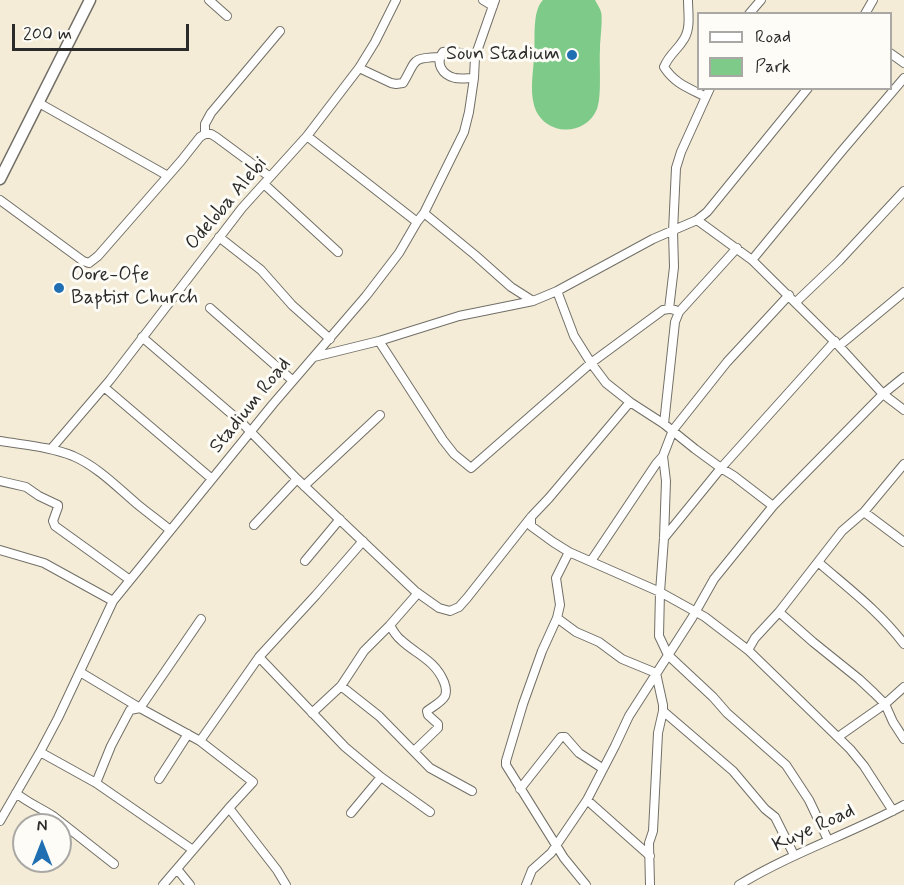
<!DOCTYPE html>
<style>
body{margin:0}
#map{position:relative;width:904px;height:885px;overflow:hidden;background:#f4ecd7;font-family:Mynerve,sans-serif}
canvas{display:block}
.legend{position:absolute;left:697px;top:12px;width:195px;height:78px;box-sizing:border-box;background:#fdfcf7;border:2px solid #a9a8a5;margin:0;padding:8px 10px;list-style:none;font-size:18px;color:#2b2b2b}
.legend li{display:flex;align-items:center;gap:12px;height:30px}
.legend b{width:30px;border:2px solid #a9a8a5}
.north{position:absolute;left:12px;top:813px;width:60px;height:60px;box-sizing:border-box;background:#fdfcf7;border:2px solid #a9a8a5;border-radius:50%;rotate:0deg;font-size:16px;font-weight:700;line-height:24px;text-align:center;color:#2b2b2b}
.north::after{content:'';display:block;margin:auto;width:21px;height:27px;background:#1f6fb2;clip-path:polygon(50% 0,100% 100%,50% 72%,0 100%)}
.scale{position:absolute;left:12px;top:24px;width:177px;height:27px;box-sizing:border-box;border:3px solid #2b2b2b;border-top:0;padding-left:8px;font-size:18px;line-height:21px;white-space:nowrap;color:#2b2b2b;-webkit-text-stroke:4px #fdfcf7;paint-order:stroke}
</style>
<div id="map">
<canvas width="904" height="885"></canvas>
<ul class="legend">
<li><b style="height:8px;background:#fff"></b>Road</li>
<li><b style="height:16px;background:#7dca89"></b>Park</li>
</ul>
<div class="north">N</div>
<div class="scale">200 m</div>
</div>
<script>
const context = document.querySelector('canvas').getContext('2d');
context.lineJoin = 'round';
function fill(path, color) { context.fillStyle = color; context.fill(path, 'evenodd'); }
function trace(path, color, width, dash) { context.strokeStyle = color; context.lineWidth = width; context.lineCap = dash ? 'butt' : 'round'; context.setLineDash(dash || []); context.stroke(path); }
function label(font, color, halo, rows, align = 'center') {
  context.font = font + ' Mynerve,sans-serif'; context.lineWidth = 6; context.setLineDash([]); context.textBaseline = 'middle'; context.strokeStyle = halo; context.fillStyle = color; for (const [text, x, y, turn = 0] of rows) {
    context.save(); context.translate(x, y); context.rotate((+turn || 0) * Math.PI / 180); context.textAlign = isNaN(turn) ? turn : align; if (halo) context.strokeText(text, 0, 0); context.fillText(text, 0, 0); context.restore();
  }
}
const green = new Path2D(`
 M543 0H595C597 4 600 8 601 12 603 18 600 41 600 49 599 65 602 96 597 109 584 139 542 135 534 105 530 89 533 74 534 58 536 43 531 12 543 0Z`);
const minor = new Path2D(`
 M209 0 227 16
 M483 0 493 6
 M688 0C688 13 691 28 684 39 677 51 670 53 664 67 675 84 689 88 706 97
 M749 14 761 0
 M865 14 873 0
 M890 53 904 63
 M359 68 391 83 396 84 403 83C417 61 409 58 439 57
 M474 78C468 78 461 79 455 78 442 75 435 63 443 52L453 51 475 57
 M39 103 168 176
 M205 134V124L211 113 280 31
 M205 134H211L216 137 270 177
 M307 136 417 222
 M264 184 338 252
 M0 200 83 261 89 263 98 256 181 161 200 137 205 134
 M424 213 475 255 511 287 533 301
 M697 220 752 260 839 346 883 394 904 410
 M219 237 261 270 292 305 330 339
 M752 260 841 152 904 78
 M557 291 574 336 591 363 606 383 630 402 664 424 695 449 721 468 734 476 773 506
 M796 302 839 261 904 191
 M210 308 292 380
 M669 309 674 267 673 231 676 168 681 152 710 88
 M142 337 242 423 297 479 415 591 439 608 450 611 459 607 467 598 531 517 549 498 630 402
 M379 341 443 440 454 454 471 468 591 363 663 310C669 309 673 308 679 312
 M839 346 904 292
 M314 357 379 341 459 316 533 301 557 291 653 239 697 220 707 212 808 88
 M104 387 212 479
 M664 424 675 322 679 312 737 248
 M0 441C24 445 51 447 73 456 98 467 117 487 137 504 148 513 159 521 170 530
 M51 449 110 380 242 208 307 136 359 68 375 42 396 0
 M663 456 666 481 664 538 660 592 659 636 668 655 713 697 727 713 786 765 809 800 828 840
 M0 481 26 487 39 496 58 505V507L53 521 55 526 130 580
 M304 486 380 415
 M864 512 904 542
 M531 517V526L553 542 569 552 660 592 705 617 748 650 850 749 864 766 893 811
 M254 525 297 479
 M664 538 721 468 835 341
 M0 550 44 563 113 601
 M569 552 556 578 560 605 557 618 542 651 523 704 506 761V765L564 858 586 885
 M305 561 340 519
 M591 561 656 464 663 456 673 430 727 362 789 295
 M818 562C848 588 880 612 904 644
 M779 612 813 642 859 679 874 693 885 704 893 722 904 739
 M557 618 576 632 599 642 622 659 656 673 663 705V711L658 733 653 831 649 843 650 885
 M390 625C393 631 396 636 401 640 417 655 435 660 444 682 446 687 447 691 445 696 442 702 432 707 427 711L428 715 438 724V728L414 751
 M748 650 755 638 779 612 842 531 864 512 904 464
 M259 657 345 747 381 777 430 812
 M80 672 140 708 200 741 253 782 229 808 163 885
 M341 686 379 716 430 768 472 791
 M663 711 733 771 765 809 775 817 794 855
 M312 713 341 686 364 651 390 625 418 593
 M838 737 885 704 904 687
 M200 741 259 657 316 595 363 541
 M40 752 96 783 193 850
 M159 779 188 734
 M96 783 111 746 130 710 140 708 201 619
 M520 789 561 737H565L579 753 602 768
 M16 793C28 803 41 808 53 816L114 864
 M587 800 650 856
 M229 808 277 870 286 885
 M351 813 381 777
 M0 821 40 752 58 718 113 601 273 404 366 296 399 253 417 222 424 213 464 132 469 112 474 78 475 57 495 0
 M177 869 190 885
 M526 885 532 870 551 853 587 800 615 746 629 716 692 618 714 579 773 506 883 394 904 377
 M739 885C791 853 850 834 904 805`);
const highway = new Path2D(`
 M0 179 90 0`);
const markers = [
 [572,55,6,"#1f6fb2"],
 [59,288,6,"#1f6fb2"]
];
const poiNames = [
 ["Soun Stadium",560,55],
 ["Oore-Ofe",71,276,"left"],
 ["Baptist Church",71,299,"left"]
];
const streetNames = [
 ["Odeloba Alebi",227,204,-50],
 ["Stadium Road",251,406,-51],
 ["Kuye Road",814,829,-25]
];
fill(green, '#7dca89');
trace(minor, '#716f67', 10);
trace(highway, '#716f67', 13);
trace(minor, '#fff', 8);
trace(highway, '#fff', 10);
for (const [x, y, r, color] of markers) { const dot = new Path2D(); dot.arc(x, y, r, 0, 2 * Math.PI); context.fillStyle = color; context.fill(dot); trace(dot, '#fdfcf7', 2); }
label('20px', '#2b2b2b', '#fdfcf7', poiNames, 'right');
label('20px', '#2b2b2b', '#fdfcf7', streetNames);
</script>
